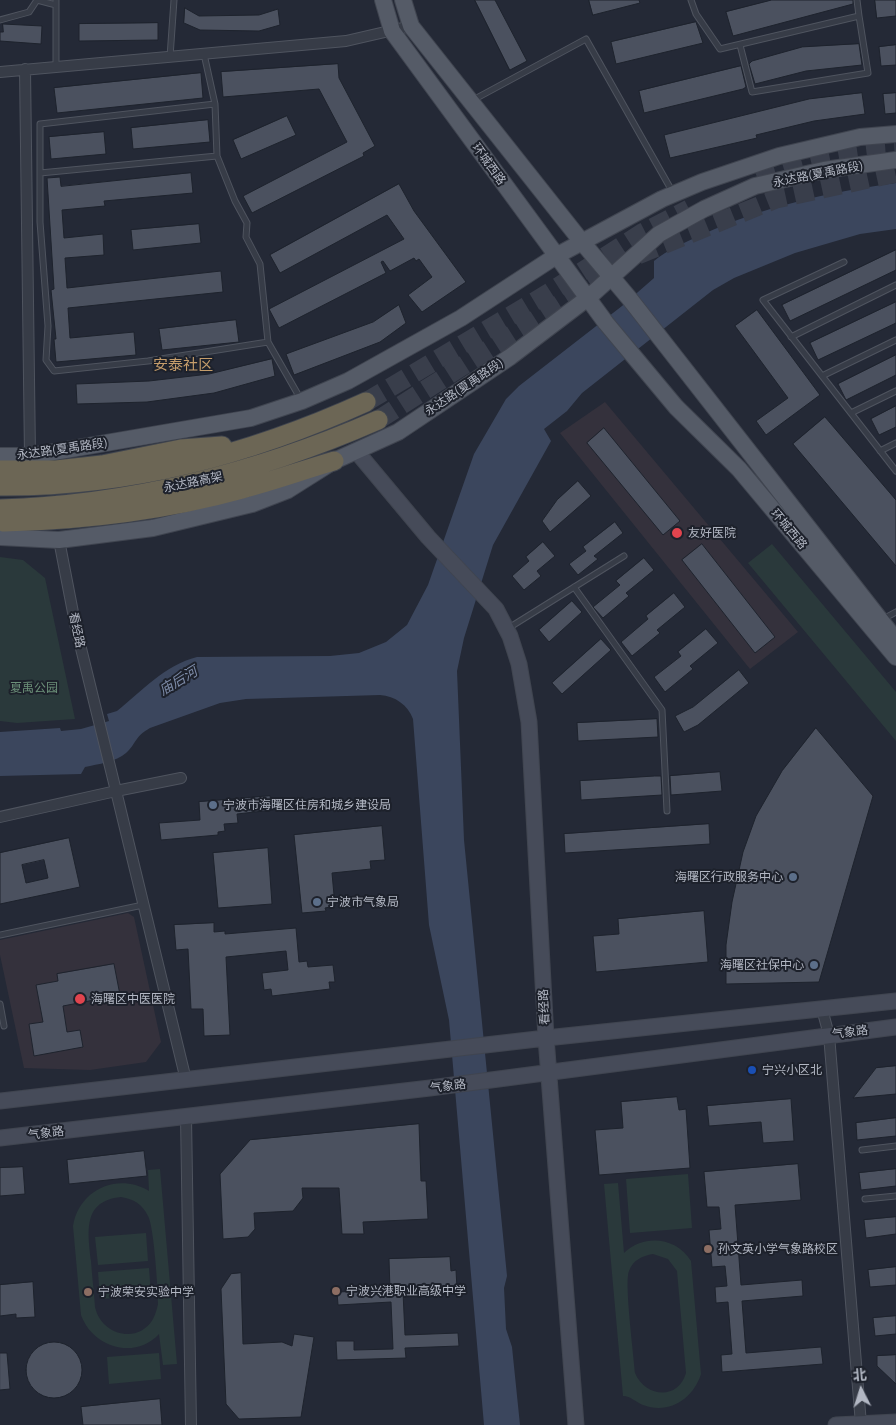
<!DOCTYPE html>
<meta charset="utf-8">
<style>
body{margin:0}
#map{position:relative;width:896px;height:1425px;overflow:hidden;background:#242936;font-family:Ubuntu,"Noto Sans SC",sans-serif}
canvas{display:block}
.north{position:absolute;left:836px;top:1365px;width:50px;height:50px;-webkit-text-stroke:4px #1d212b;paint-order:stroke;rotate:355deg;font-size:14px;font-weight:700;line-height:20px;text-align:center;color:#b2b7c3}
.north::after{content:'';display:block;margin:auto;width:18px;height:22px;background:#b2b7c3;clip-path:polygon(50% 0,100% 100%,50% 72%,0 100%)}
</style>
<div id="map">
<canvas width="896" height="1425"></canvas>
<div class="north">北</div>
</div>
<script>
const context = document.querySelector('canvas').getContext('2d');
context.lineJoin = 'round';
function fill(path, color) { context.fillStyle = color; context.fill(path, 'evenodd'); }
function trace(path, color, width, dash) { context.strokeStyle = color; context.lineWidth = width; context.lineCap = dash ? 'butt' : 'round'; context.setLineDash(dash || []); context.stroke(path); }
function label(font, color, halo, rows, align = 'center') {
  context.font = font + ' Ubuntu,"Noto Sans SC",sans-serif'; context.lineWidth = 4; context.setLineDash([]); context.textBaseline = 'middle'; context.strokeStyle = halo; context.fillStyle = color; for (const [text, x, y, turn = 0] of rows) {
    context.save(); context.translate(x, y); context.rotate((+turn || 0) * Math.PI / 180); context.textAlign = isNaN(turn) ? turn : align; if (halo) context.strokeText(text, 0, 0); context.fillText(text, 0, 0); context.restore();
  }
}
const medical = new Path2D(`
 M605 402 798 632 750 669 560 433Z
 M128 913 134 917 161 1042 146 1062 90 1070 24 1068 0 955V940Z`);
const green = new Path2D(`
 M772 544 896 692V741L748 563Z
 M0 557 23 560 45 578 75 719 17 723 0 721Z
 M160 1169 177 1364 163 1365 159 1334C135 1360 93 1348 81 1315L73 1226C79 1190 117 1172 149 1191L148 1170ZM121 1197C134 1199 142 1204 148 1216 154 1226 158 1291 158 1304 157 1309 155 1315 153 1319 138 1345 101 1335 95 1307 94 1292 92 1276 91 1261 88 1232 82 1201 121 1197Z
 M688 1174 692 1228 630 1233 626 1179Z
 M618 1183 624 1253C644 1234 676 1237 691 1261L701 1374C693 1399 669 1415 643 1405 635 1402 631 1396 623 1396L604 1184ZM653 1254 668 1259 677 1271 686 1373C678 1401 645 1397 635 1373 634 1356 624 1282 629 1271 633 1260 642 1256 653 1254Z
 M146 1233 148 1261 98 1265 95 1237Z
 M149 1268 151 1295 100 1299 98 1272Z
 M159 1353 161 1379 109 1384 107 1357Z`);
const water = new Path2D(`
 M896 183V229L860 234 795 253 734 278 713 290 582 393 567 411 544 429 551 441 493 545 464 638 457 671 464 840 507 1276 504 1288 506 1329 512 1347 520 1425H484L449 1020 429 925 413 719C408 705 395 696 380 695L246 699 220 703 150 728C134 737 137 743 126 753 116 762 98 764 85 767L81 774 0 776V732L60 728 61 731 81 729 109 721 107 714 117 711C142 691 165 665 197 657L330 656 359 653 386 642 407 625 428 585 474 454 506 399 519 386 622 306 654 278V261C667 250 686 242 701 235 763 207 828 192 896 183Z`);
const building = new Path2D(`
 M475 0H495L527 61 510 70Z
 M589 0H639L640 3 593 15Z
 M772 0H853V4L733 36 726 12Z
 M875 0H896V16L877 18Z
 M185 8 199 16 259 15 278 9 280 25 259 31 200 30 184 23Z
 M696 22 703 43 616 64 611 42Z
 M158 23V40L79 41V24Z
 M3 24 42 26 41 44 0 41V32H3Z
 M859 44 862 65 806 71 755 84 749 64 752 61 802 47Z
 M896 45V65L881 66 879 47Z
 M338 64 339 78 375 146 363 153 364 156 252 213 243 196 347 142 319 89 223 97 221 72Z
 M741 66 746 87 743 89 644 113 639 91Z
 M201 73 203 98 57 113 54 88Z
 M862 93 865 114 814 121 756 135 757 138 670 158 664 135 809 99Z
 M896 93V113L885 114 883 94Z
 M287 116 296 135 241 159 233 140Z
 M208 120 210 142 133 149 131 128Z
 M104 132 106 154 51 159 49 137Z
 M191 173 193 193 104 201 105 206 62 210 64 238 103 234 104 255 65 258 67 288 221 271 223 292 68 308 70 338 134 332 136 355 56 362 54 339H56L51 290 54 289 47 178 60 177 61 186Z
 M399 184 414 211 466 282 422 312 408 295 432 277 419 259 416 261 414 258 390 271 383 261 381 262 386 273 279 328 269 309 404 239 387 215 280 273 270 255Z
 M199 224 201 243 133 250 131 230Z
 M896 250V270L790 321 782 305Z
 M896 302V323L818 360 810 343Z
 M399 305 406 323 380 342 294 375 286 354 373 322Z
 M757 310 820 395 766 435 756 421 788 398 735 326Z
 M236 320 239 342 162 350 159 329Z
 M896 355V375L846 400 838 384Z
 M272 359 275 376 214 393 147 402 77 404 76 384 149 381 209 374Z
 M896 406V427L879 435 871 419Z
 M825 417 896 500V566L793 444Z
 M604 428 680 521 663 535 587 443Z
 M578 481 591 496 550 532 542 521 557 500Z
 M615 522 623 533 594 556 598 559 578 575 569 564 586 551 583 547Z
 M543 542 555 556 537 571 541 576 524 590 512 576 529 561 526 557Z
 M702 544 775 637 755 653 682 560Z
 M644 558 654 570 626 593 629 596 603 618 593 607 620 585 616 581Z
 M674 593 685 607 657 630 660 633 632 656 621 642 648 619 646 616Z
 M572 601 582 612 549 642 539 630Z
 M706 629 718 643 690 666 693 669 665 692 654 677 681 656 678 652Z
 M601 639 611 650 562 694 552 683Z
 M739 670 749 683 698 725 684 732 675 716 693 707Z
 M657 719 658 737 578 741 577 723Z
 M816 728 873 796 819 982 726 984V945L732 902 743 852 756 816 782 771Z
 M720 772 722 791 671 795 670 776Z
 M655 776H661L662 795 581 800 580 781Z
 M270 796 272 810 237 814 238 823 224 824 225 831 218 832V835L161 840 159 823 200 820 199 802Z
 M709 824 710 844 565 853 564 834Z
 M382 826 385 860 370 861 371 869 332 873 335 906 325 908 326 911 302 913 294 835Z
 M69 838 80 887 0 904V853ZM44 860 48 878 26 883 22 865Z
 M268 848 272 904 218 908 213 853Z
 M704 911 708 962 596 972 593 936 619 934 618 919Z
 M214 923V932L225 931V934L296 928 299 962 307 961 308 967 333 965 335 982H329L330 989 272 996 271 989 264 990 262 973 288 970 286 951 226 957 230 1035 204 1036 203 1009H191L188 949 176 950 174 925Z
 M114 964 120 995 63 1006 67 1032 80 1030 83 1047 34 1056 29 1024 43 1022 36 985 58 981 57 974Z
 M896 1066V1094L853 1098 876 1068Z
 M677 1097 679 1110 686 1109 690 1168 599 1175 595 1130 623 1128 621 1102Z
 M791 1099 794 1141 763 1143 761 1122 709 1126 707 1106Z
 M896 1118V1136L857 1140 856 1123Z
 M419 1124 421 1181H426L428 1219 363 1222 364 1234H342L339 1188H302L303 1198 293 1211 254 1213 255 1229 248 1237 223 1239 220 1174 250 1140Z
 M144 1151 147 1176 69 1184 67 1160Z
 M798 1164 801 1200 735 1205 741 1285 802 1280 803 1296 742 1301 746 1353 821 1347 823 1364 722 1372 721 1355 732 1354 728 1302 716 1303 715 1287 727 1286 725 1266 712 1267 709 1230 721 1229 719 1207H707L704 1172Z
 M23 1167 25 1194 0 1196V1168Z
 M896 1169V1186L861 1190 859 1173Z
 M896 1217V1234L866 1238 864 1220Z
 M450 1257 451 1271 456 1270 457 1289 403 1292 405 1335 458 1333 459 1346 405 1348 406 1358 337 1360 336 1341H354V1350L393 1349 391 1302 338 1305 337 1292 390 1290 389 1259Z
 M896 1267V1285L870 1287 868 1270Z
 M241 1273 243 1344 282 1342 292 1346 294 1334 314 1337 301 1417 239 1419 226 1404 221 1289 231 1274Z
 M33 1282 35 1317 16 1318V1314L0 1316V1285Z
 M896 1316V1334L875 1336 873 1318Z
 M26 1370a28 28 0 1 1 56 0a28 28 0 1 1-56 0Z
 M0 1353H7L10 1389 0 1390Z
 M896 1355V1384L877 1366V1356Z
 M160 1399 162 1425H83L81 1407Z`);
const highwayTunnel = new Path2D(`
 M758 180C802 164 850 153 896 151
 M366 402 547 294 642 233 689 209
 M378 420 635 256 776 199 896 173`);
const lane = new Path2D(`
 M691 0 696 14 720 49 859 16 857 0
 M0 20 29 12 37 0 56 5
 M740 45 752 92 868 73 859 16
 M204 54 215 104 217 156 235 201 247 223 246 237 260 264 268 342 300 398
 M170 57 174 0
 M56 67V0
 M473 100 586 39 672 191
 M215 104 40 124V222L48 326 46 360 54 371 148 361 268 342
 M40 173 217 156
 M844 262 763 300 896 471
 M791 337 896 285
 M822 376 896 340
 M851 413 896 391
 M880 451 896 443
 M574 587 662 710 667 811
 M883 619 896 612
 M507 629 624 556
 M0 935 143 905
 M0 1004 4 1026
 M862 1150 896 1146
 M865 1199 896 1196`);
const street = new Path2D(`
 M25 69 30 456
 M0 72 346 41 411 26
 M59 540 76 628 116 791 181 778
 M0 817 116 791 186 1080
 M822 1009 829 1035 861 1424
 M186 1117 191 1425`);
const secondary = new Path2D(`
 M357 452 428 537 496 609 510 636 519 664 529 722 546 1038 576 1425
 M0 1101 546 1038 896 1001
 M0 1138 430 1088 896 1027
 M836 1425 896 1422`);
const primary = new Path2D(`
 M383 0 392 31 606 323 676 407 739 469 896 657
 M403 0 411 26 582 242 629 298 896 640
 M0 456H30L251 418 302 401 348 381 461 318 556 256 662 199 702 182 779 156 860 137 896 134
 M0 537 59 540 153 528 252 504 288 490 334 461 398 432 510 357 589 297 659 234 704 209 755 186 824 170 896 160`);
const highway = new Path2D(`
 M0 470H56L102 465 181 449 222 446
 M0 486C129 487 249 455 366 402
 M0 509C130 505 259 472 378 420
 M4 522C83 520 166 510 242 489 273 481 303 470 334 461`);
const markers = [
 [677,533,6,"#e0444e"],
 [213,805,5,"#5c6f8a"],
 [793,877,5,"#5c6f8a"],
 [317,902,5,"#5c6f8a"],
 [814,965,5,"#5c6f8a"],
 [80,999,6,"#e0444e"],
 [752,1070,5,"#1a4fb4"],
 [708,1249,5,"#8d6e63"],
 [336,1291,5,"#8d6e63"],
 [88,1292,5,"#8d6e63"]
];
const streetNames = [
 ["环城西路",489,164,54],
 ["永达路(夏禹路段)",818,174,-11],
 ["永达路(夏禹路段)",464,387,-34],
 ["永达路(夏禹路段)",62,449,-8],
 ["永达路高架",193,482,-12],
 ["环城西路",789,529,50],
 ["看经路",77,630,78],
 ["看经路",544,1007,-93],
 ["气象路",850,1032,-7],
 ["气象路",448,1086,-7],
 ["气象路",46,1133,-7]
];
const poiNames = [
 ["友好医院",688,533],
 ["宁波市海曙区住房和城乡建设局",223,805],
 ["海曙区行政服务中心",783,877,"right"],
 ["宁波市气象局",327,902],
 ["海曙区社保中心",804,965,"right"],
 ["海曙区中医医院",91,999],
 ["宁兴小区北",762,1070],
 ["孙文英小学气象路校区",718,1249],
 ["宁波兴港职业高级中学",346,1291],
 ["宁波荣安实验中学",98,1292]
];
const parkNames = [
 ["夏禹公园",34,688]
];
const waterNames = [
 ["庙后河",178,681,-31]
];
const quarterNames = [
 ["安泰社区",183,365]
];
fill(medical, '#34313c');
fill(green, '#2a393b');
fill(water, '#3b465d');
fill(building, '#4b515f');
trace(building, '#1e232d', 1);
trace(highwayTunnel, '#393e4b', 19, [19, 9]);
trace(lane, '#4f545f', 7);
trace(street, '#4f545f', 12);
trace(secondary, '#404550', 17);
trace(primary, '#404550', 18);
trace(highway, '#3f444e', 21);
trace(lane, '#373c47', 5);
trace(street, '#373c47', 10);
trace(secondary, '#464b59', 15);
trace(primary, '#555b67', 16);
trace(highway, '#6c6655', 19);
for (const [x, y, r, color] of markers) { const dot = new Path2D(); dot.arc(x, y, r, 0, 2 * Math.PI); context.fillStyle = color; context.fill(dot); trace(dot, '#1d212b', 2); }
label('12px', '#b2b7c3', '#1d212b', streetNames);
label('12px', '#b2b7c3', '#1d212b', poiNames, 'left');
label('12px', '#6c9079', '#1d212b', parkNames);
label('italic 14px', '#7d8ba7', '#1d212b', waterNames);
label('15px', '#c59d6b', '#1d212b', quarterNames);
</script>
